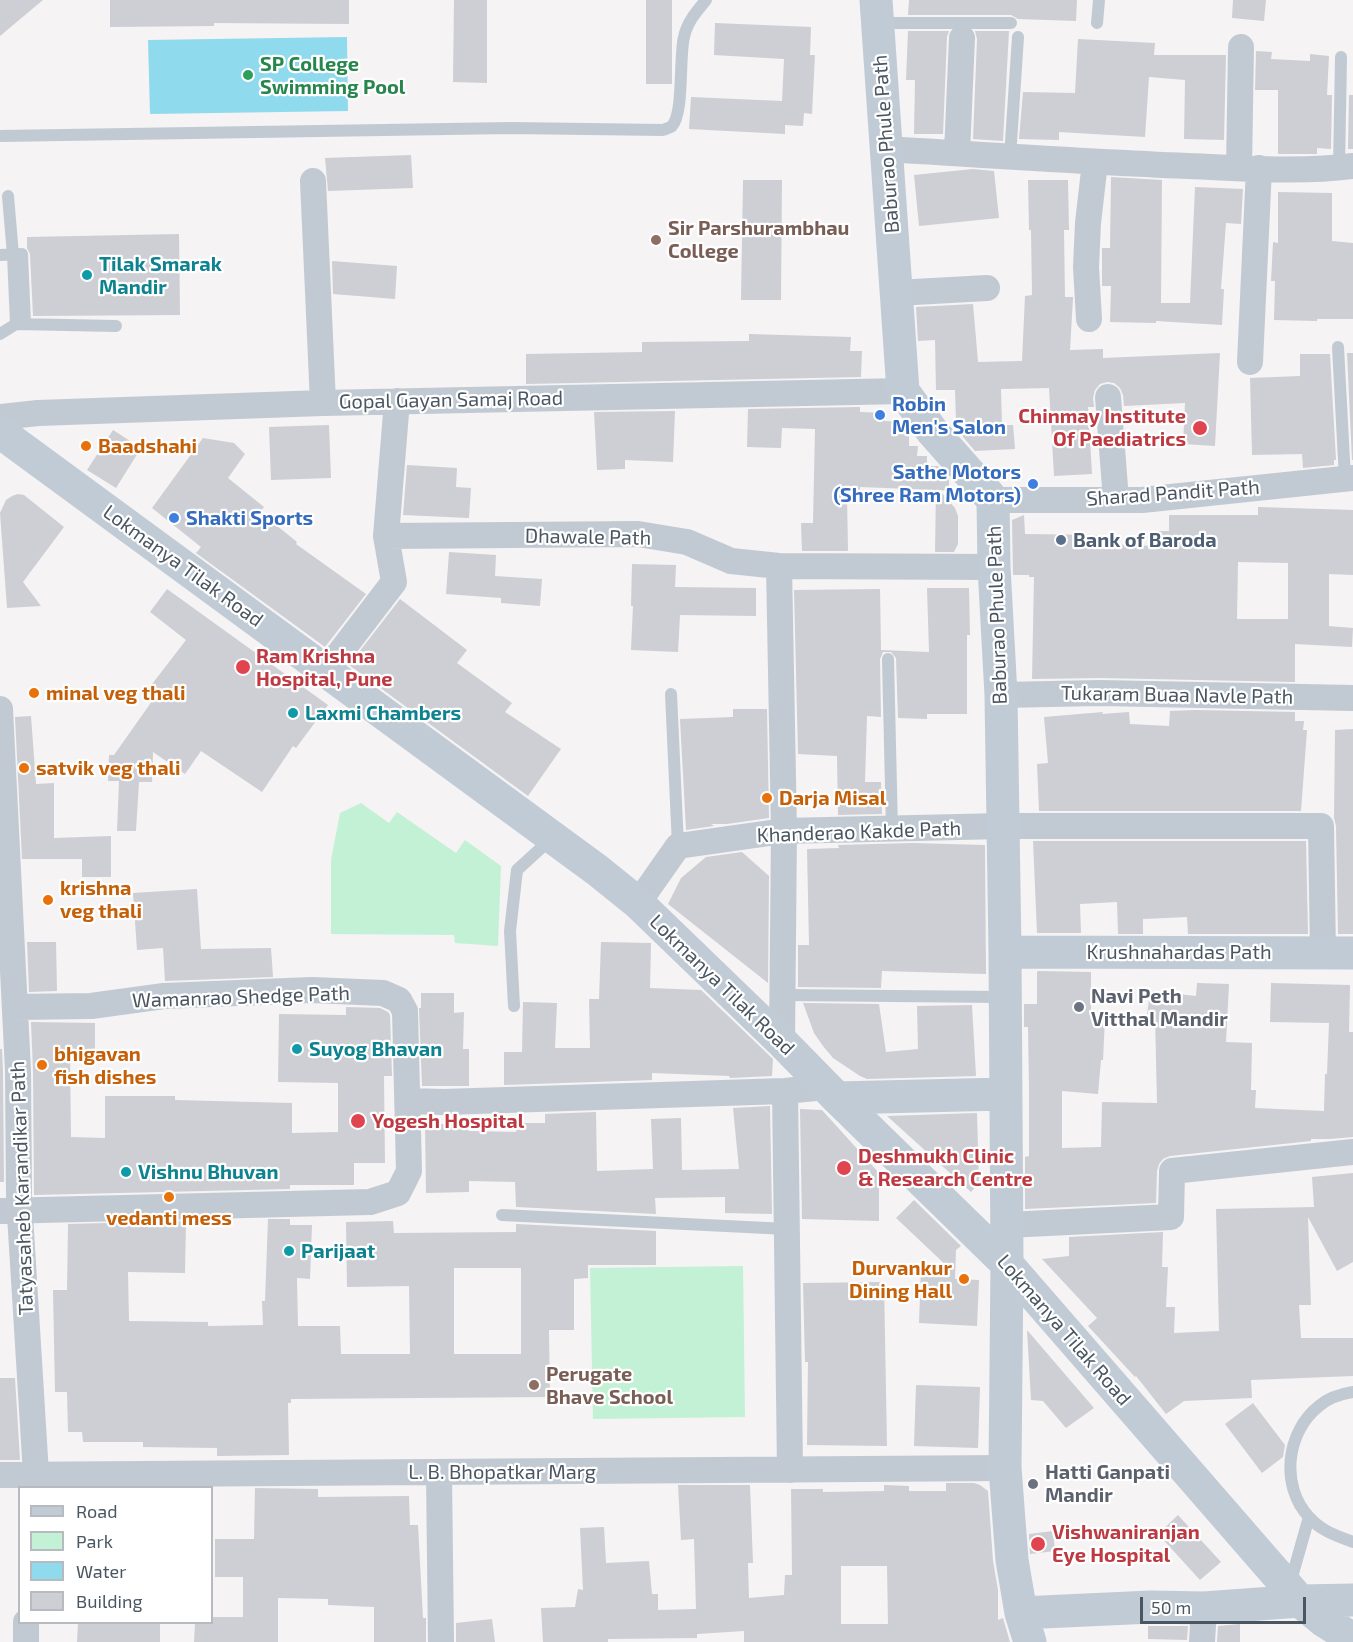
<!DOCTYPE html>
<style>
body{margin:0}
#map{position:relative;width:1353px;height:1642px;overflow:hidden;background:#f5f3f3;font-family:"Exo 2",sans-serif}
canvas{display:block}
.legend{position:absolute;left:18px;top:1486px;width:195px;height:138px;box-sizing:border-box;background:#fff;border:2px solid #b7bbc0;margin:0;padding:8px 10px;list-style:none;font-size:18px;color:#4a5661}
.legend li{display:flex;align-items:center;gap:12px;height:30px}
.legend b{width:30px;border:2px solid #b7bbc0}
.scale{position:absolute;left:1140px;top:1597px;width:166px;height:27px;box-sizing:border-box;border:3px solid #4a5661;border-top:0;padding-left:8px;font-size:18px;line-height:21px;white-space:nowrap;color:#4a5661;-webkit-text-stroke:4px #fff;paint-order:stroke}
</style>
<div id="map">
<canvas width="1353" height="1642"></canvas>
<ul class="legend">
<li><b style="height:8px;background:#c1cbd6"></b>Road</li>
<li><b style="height:16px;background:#c3f1d5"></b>Park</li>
<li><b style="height:16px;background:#90daee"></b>Water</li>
<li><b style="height:16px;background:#cdcfd5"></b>Building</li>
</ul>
<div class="scale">50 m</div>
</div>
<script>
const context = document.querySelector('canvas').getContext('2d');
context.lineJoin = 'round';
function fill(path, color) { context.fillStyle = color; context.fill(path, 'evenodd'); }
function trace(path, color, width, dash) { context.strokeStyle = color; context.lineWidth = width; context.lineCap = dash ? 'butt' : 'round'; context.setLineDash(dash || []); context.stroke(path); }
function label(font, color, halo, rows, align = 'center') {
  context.font = font + ' "Exo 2",sans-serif'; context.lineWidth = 4.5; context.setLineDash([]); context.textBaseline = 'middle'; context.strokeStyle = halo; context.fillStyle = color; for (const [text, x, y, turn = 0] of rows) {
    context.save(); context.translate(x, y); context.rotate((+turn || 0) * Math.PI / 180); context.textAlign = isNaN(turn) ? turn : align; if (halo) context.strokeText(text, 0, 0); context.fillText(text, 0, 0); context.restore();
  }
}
const green = new Path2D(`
 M361 803 389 823 397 812 456 853 465 840 501 866 498 946 455 943 454 935 331 934V860L340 813Z
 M743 1266 745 1417 593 1419 590 1268Z`);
const water = new Path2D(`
 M347 37 348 111 150 114 148 40Z`);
const building = new Path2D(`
 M0 0H43L0 36Z
 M110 0H349V24L214 23V26L110 27Z
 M454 0H487V83L453 82Z
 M646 0H672V84H646Z
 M909 0H1077L1076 21 1018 19 1011 15H908Z
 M1233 0H1266L1264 21 1232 18Z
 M715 23 811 27 810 55H815L812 114 804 113 803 126 785 125V134L689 129 691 97 782 101 784 59 714 55Z
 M908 31H949L947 37 943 134H914L915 80H906Z
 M975 31H1009L1003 141 973 139 977 39Z
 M1078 39 1155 43 1154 55H1226L1224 140 1184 139 1185 80 1149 77 1145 137 1059 132V140L1019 139 1023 92 1075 93Z
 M1256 51 1272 52 1271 59 1310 61V54L1329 56 1327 95H1332L1331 149 1317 148V154H1278V90H1255Z
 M1349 95H1353V149H1348Z
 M411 155 413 188 328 191 325 158Z
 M973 169 994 171 999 218 919 226 914 175Z
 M1111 177 1162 180 1161 303H1190L1195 187 1243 189 1241 224 1226 223 1221 289H1224L1222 325 1156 321V323L1110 322 1111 286H1102V248H1110Z
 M743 180H782L781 300H741Z
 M1028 180H1068L1069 230H1064L1065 297H1073V298L1070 350 1103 349V358L1220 353 1215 446 1183 444 1185 403 1124 406 1123 395 1120 388 1114 383 1107 382 1100 384 1095 390 1093 398 1094 407H1088L1092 474 1054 476 1049 388 1001 389 1002 425H1013L1015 449 975 451 963 437 962 421H956L955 390H936L935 340 918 341 916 307 973 304 978 362 1022 361 1025 296 1032 295 1031 230H1029Z
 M1278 192 1332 193V241L1353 243V319H1317V321L1274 320 1275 281H1271L1273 242 1278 243Z
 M179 234 180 315 33 316 30 254 27 248V237Z
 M332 261 397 266 395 299 333 294Z
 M749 334 851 337 850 351H862L861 377 526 384V354L642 352V342L749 341Z
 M1347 353H1353V460H1352Z
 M1300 354H1330L1336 460H1334V465L1303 468 1302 454 1252 455 1250 378 1300 376Z
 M860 407V412L885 413V421L900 422 899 431 909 432V446H918L917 456H927V466H938L949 479V491L939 490 955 508 958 516V544L954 552H935L936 490 860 487V497L847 496 848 551H802L801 523H813L815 429 782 428 781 448 747 447 748 409Z
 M675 411 673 462 625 460V469L597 470 594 412Z
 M329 425 331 478 271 480 269 427Z
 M113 430 141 448 116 488 87 470Z
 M203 438 234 443 245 454 228 478 264 507 260 512 297 542 296 544 366 594 325 647 196 553 201 547 152 508Z
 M407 465 457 468 456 487 471 488 469 518 403 515Z
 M18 494 24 495 64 527 23 582 41 606 7 608 0 513 6 500 12 496Z
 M1258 507 1353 510V575L1329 574V626L1353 628 1352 647 1295 644V682L1100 678 1032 679 1034 577H1029V575H1013L1012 520 1024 515 1025 534 1100 535V544L1158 546V531H1169V515H1258ZM1238 562 1288 563V619H1237Z
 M449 552 496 555 495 576 542 579 540 606 501 603V598L446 594Z
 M632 564 676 565 675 587 756 588V616L680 615 678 652 631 650 633 606H631Z
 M927 588H969L970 635H967V714H927V719L898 718 896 658 891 652H883L880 659 881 717 867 716 865 782H881L882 814 838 815 837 756 798 754 794 590 880 589 881 650 929 652Z
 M167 589 328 705 296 748 293 746 262 792 201 751 185 774 153 752 152 782H139L136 831H117L119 781H108L109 755H114L157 694 149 688 186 640 150 612Z
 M400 599 467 650 457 663 512 703 505 712 561 749 528 796 349 665Z
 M733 709H767L769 818 727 824H711L714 826 686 830 680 719 733 717Z
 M1195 710 1295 712V721H1304L1303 730H1307L1301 811H1039L1037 764 1048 763 1044 717 1103 712 1102 714 1129 712 1130 724 1169 726 1170 711Z
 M31 716 36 784 54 783V838L111 836V877H82V859H22L15 717Z
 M1353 729V934H1338L1336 826 1334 818 1335 730Z
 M1033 841H1306L1308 934H1188L1187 917 1143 919V934H1118L1117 902 1080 904 1081 933H1037Z
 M912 843 985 845 986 974 882 971 881 988 798 987V945H809L807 849 839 848 838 845Z
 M742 852 769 876 768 983 668 904 681 878 706 857Z
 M197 889 201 949 271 948 273 977 165 981 163 948 137 950 133 893Z
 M27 942H56L57 991 29 992Z
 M601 942 651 943 650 988 701 990 773 1059 772 1076 730 1078 729 1076 652 1073V1080L504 1085V1052H522L523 1002 557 1003 555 1048H590L589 999H599Z
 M1038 971 1091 972V1018L1105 1019 1103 1060H1101L1098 1094 1062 1091V1148L1101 1147 1102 1102 1157 1103 1155 1016H1147L1150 991 1196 996 1197 983 1229 984 1226 1042 1252 1043 1251 1090H1256L1255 1108 1324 1111 1325 1074H1327L1329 1023 1270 1022 1271 983 1350 985 1349 1032H1353V1137L1330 1139H1311V1141L1170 1156 1163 1159 1159 1164 1157 1171 1156 1203 1025 1209V1157L1029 1156V1089L1028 1027H1024V1004H1037V972Z
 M421 993H454V1013L464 1012 463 1049H469V1086H422L419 1008H421Z
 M803 1003 879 1004 886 1052 918 1049 917 1006 972 1005 976 1076 867 1079 860 1076 833 1058 823 1046 814 1033Z
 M346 1007 380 1008 388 1012 390 1015 392 1076H384L385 1163H354V1185H290V1189L34 1195 33 1071 31 1022 95 1023V1055H70L71 1137 105 1138V1096H175V1100L292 1103V1133L338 1132V1083L278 1082 279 1014 346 1015Z
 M0 1049H2L3 1071 4 1182H0Z
 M770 1106 772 1214 725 1213V1197L655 1198 656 1214 516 1207 515 1182 469 1181V1192L426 1193 425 1124H468V1131L516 1132 515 1123H545V1114L596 1112 597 1171 653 1169 651 1119 681 1118 682 1170 739 1169 733 1108Z
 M800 1109 822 1110 879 1173V1221L802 1219Z
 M977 1113 979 1183 971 1192 887 1116Z
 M1353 1173V1262L1337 1271 1308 1217 1311 1305H1299L1301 1338H1353V1376L1251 1380 1252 1398 1184 1401 1166 1414 1136 1376 1135 1377 1088 1326 1097 1318 1042 1259 1069 1256V1237L1163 1232 1162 1267H1168L1166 1307H1175L1174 1333 1219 1331 1216 1209 1314 1207 1312 1177Z
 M914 1200 961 1246 956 1250 955 1279 979 1280 977 1326 919 1323 921 1268 950 1269 896 1218Z
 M268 1219H290V1225H312L310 1279 297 1278 298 1326H340L341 1354H410L409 1286 347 1287 346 1222 393 1221 394 1233 516 1232V1224L656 1231V1265H588V1278L574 1279V1330H549L550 1397 291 1399V1403H288L289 1455 217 1456V1448L143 1447V1442H83L82 1432H68L67 1392H55L53 1290H67L68 1224 186 1221 185 1273 128 1272 129 1321 208 1322V1326L263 1325 262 1301H265ZM454 1268H521V1354H454Z
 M884 1282 887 1446 807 1445 808 1362H805L803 1283Z
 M1027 1330 1094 1408 1066 1428 1043 1401 1031 1400Z
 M0 1378H15L20 1460H0Z
 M916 1385 980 1387 978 1448 914 1446Z
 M1253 1403 1285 1445 1283 1457 1262 1473 1225 1424Z
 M946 1483H974L980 1485 988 1491 993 1561 998 1590V1620L1003 1618 1010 1642H744V1631L697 1634V1638L608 1639V1642H543L541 1608 575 1607 578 1589 583 1590 580 1528 604 1527 606 1563 649 1561 652 1594H658V1610L696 1609 694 1539 681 1540 678 1485H750L753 1563H748L749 1598 784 1595 785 1575H792L791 1489H823V1492L884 1491V1485L909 1486V1491H946ZM841 1566H887L888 1624H841Z
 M255 1488 318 1489V1497L409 1496 410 1525H418L423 1618H426V1642H374V1607L328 1605V1599L278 1598V1642H194L195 1623H212V1617H243V1577H215V1539H254Z
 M1178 1515 1221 1562 1200 1580 1158 1534Z
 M1053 1531 1055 1551 1030 1554 1029 1534Z
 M492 1619 495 1642H456V1623Z
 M78 1623H160V1642H77Z
 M1240 1624V1642H1217L1218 1626Z
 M1148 1626H1188L1187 1640 1148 1639Z`);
const lane = new Path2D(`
 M878 23H1011
 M1097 23 1099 0
 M0 136 511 128 663 130C665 129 670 128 672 126 684 114 679 56 684 37 687 22 697 11 706 0
 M1010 157 1018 37
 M1339 168 1341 57
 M0 255 22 254 25 324
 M16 324 116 326
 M0 334 16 324 13 255 8 196
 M1338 347 1345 479
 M888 659 892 830
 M671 694 678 846
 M783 995 1003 997
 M514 1006 510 931 517 870 552 838
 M502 1215 787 1229
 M1353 1392C1341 1394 1328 1398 1319 1406 1286 1432 1280 1486 1309 1517 1321 1531 1337 1536 1353 1542
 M1290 1584 1309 1517`);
const street = new Path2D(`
 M886 149C987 155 1087 162 1188 166 1243 168 1299 173 1353 166
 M957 153 962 38
 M1239 168 1241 47
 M313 181 323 403
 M896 293 987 288
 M1089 319 1086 267 1088 223 1095 162
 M1250 362 1259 168
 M1108 397 1116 500
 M0 417 38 413 323 403 903 391
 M993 500H1142L1353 478
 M386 536 638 534 687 542 731 561 779 566 994 567
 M779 566 784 831 782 1042
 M326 671 394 582 386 536 397 401
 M1001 695 1100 693 1353 698
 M0 709 18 1071 19 1199 36 1474 33 1488
 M638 903 678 846 784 831 1003 826H1321L1323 953
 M785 1091 790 1470
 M408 1101 444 1102 785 1091 826 1087
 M0 1211 370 1202 398 1193 409 1171 405 1011 399 1000 383 993 312 990 164 996 91 1006 15 1007
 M1007 1225 1171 1217 1172 1171 1353 1152
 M439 1473 441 1642
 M0 1475 1005 1468
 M26 1622V1642
 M1202 1642 1204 1608`);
const secondary = new Path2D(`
 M876 0 903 391 932 431 993 500 994 567 1001 695 1005 952 1007 1264 1005 1468 1012 1560 1021 1613 1030 1642
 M0 432 597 870 638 903 782 1042 837 1098 1007 1264 1300 1601 1324 1621 1353 1639
 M1005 952 1353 953
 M837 1098 1005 1094
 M1021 1613 1151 1607 1204 1608 1300 1601 1353 1600`);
const markers = [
 [248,75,6,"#2e9e5b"],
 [656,240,6,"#8d6e63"],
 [87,275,6,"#0f9aa8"],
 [880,415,6,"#3f7fe0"],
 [1200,428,8,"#e0444e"],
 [86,446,6,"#e8710a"],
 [1033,484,6,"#3f7fe0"],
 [174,518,6,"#3f7fe0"],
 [1061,540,6,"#5c6f8a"],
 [243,667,8,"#e0444e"],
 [34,693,6,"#e8710a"],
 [293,713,6,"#0f9aa8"],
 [24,768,6,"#e8710a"],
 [767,798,6,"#e8710a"],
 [48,900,6,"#e8710a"],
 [1079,1007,6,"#6b7280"],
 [297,1049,6,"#0f9aa8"],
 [42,1065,6,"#e8710a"],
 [358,1121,8,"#e0444e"],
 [844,1168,8,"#e0444e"],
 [126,1172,6,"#0f9aa8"],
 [169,1197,6,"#e8710a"],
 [289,1251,6,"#0f9aa8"],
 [964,1279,6,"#e8710a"],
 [534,1385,6,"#8d6e63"],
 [1033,1484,6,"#6b7280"],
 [1038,1544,8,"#e0444e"]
];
const leisureNames = [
 ["SP College",260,64],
 ["Swimming Pool",260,87]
];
const streetNames = [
 ["Baburao Phule Path",886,144,-94],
 ["Gopal Gayan Samaj Road",451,400,-1],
 ["Sharad Pandit Path",1173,493,-4],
 ["Dhawale Path",588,537,1],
 ["Lokmanya Tilak Road",183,566,36],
 ["Baburao Phule Path",997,615,-92],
 ["Tukaram Buaa Navle Path",1177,695,1],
 ["Khanderao Kakde Path",859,832,-2],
 ["Krushnahardas Path",1179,952],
 ["Lokmanya Tilak Road",722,985,44],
 ["Wamanrao Shedge Path",241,997,-2],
 ["Tatyasaheb Karandikar Path",22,1188,-92],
 ["Lokmanya Tilak Road",1064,1330,49],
 ["L. B. Bhopatkar Marg",502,1472]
];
const educationNames = [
 ["Sir Parshurambhau",668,228],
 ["College",668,251],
 ["Perugate",546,1374],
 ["Bhave School",546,1397]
];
const cultureNames = [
 ["Tilak Smarak",99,264],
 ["Mandir",99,287],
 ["Laxmi Chambers",305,713],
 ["Suyog Bhavan",309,1049],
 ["Vishnu Bhuvan",138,1172],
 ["Parijaat",301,1251]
];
const shopNames = [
 ["Robin",892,404],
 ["Men's Salon",892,427],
 ["Sathe Motors",1021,472,"right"],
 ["(Shree Ram Motors)",1021,495,"right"],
 ["Shakti Sports",186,518]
];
const healthNames = [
 ["Chinmay Institute",1186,416,"right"],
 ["Of Paediatrics",1186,439,"right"],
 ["Ram Krishna",256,656],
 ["Hospital, Pune",256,679],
 ["Yogesh Hospital",372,1121],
 ["Deshmukh Clinic",858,1156],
 ["& Research Centre",858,1179],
 ["Vishwaniranjan",1052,1532],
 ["Eye Hospital",1052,1555]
];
const foodNames = [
 ["Baadshahi",98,446],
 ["minal veg thali",46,693],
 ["satvik veg thali",36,768],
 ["Darja Misal",779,798],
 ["krishna",60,888],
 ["veg thali",60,911],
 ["bhigavan",54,1054],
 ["fish dishes",54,1077],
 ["vedanti mess",169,1218,"center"],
 ["Durvankur",952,1268,"right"],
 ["Dining Hall",952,1291,"right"]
];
const serviceNames = [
 ["Bank of Baroda",1073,540]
];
const worshipNames = [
 ["Navi Peth",1091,996],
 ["Vitthal Mandir",1091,1019],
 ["Hatti Ganpati",1045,1472],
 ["Mandir",1045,1495]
];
fill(green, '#c3f1d5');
fill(water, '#90daee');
fill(building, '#cdcfd5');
trace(lane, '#c1cad2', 12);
trace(street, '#c1cad2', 26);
trace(secondary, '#c1cbd6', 33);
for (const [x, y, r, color] of markers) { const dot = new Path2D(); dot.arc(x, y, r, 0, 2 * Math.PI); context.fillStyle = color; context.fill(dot); trace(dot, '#fff', 2); }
label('bold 20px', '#27864d', '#fff', leisureNames, 'left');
label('20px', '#4a5661', '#fff', streetNames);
label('bold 20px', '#785e54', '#fff', educationNames, 'left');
label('bold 20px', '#0d838f', '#fff', cultureNames, 'left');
label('bold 20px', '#366cbe', '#fff', shopNames, 'left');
label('bold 20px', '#be3a42', '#fff', healthNames, 'left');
label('bold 20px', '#c56008', '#fff', foodNames, 'left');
label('bold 20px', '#4e5e75', '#fff', serviceNames, 'left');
label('bold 20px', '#5b616d', '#fff', worshipNames, 'left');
</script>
